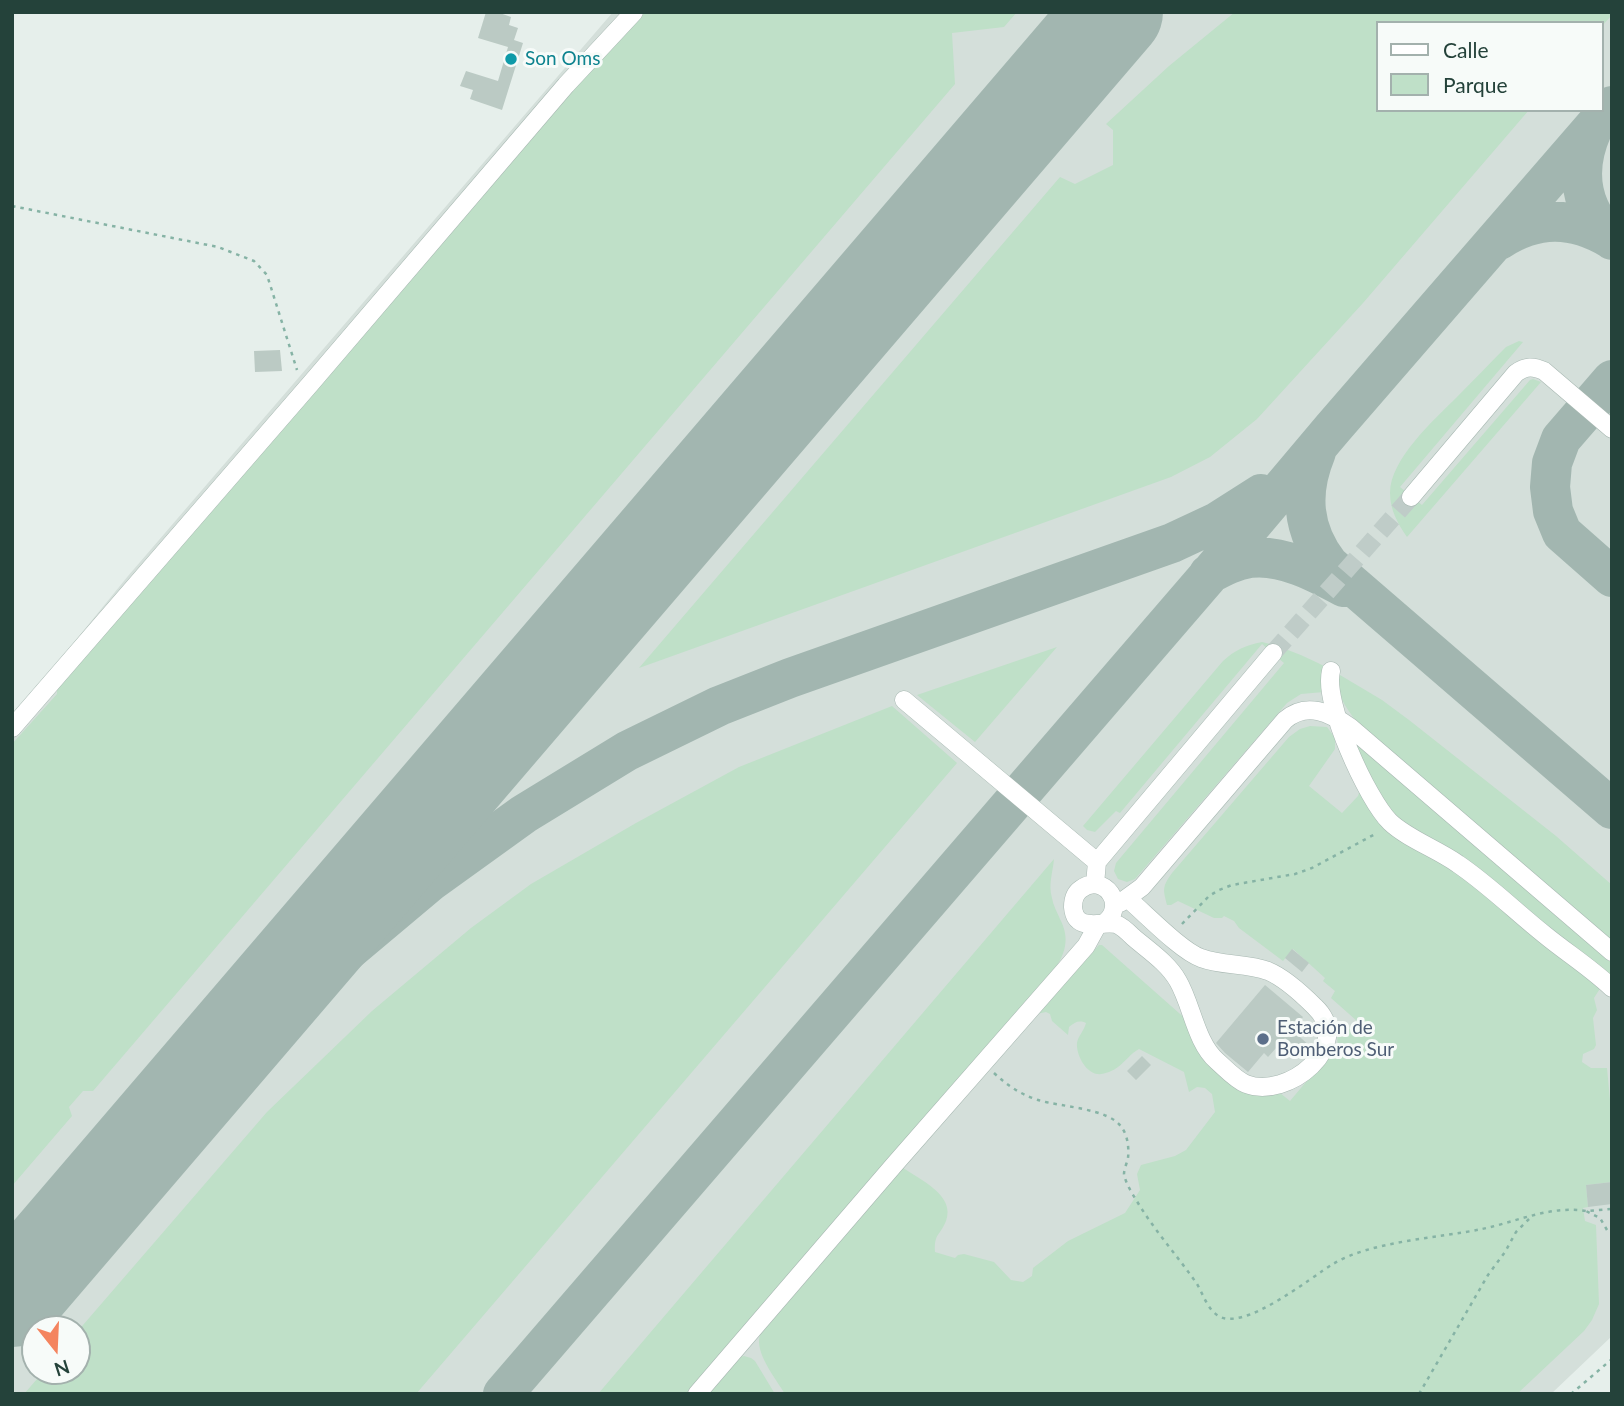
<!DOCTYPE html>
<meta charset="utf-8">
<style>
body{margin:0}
#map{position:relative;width:1624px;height:1406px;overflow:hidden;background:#e6efeb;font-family:Lato,sans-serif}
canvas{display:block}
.frame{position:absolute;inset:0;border:14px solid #24423a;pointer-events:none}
.legend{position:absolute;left:1376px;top:21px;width:228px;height:91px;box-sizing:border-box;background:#f7fbf9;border:2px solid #a3b1ad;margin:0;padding:9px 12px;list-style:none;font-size:21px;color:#24423a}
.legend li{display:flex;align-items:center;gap:14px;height:35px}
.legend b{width:35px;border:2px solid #a3b1ad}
.north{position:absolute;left:21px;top:1315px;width:70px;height:70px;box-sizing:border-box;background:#f7fbf9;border:2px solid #a3b1ad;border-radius:50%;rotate:162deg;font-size:19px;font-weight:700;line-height:28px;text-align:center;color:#24423a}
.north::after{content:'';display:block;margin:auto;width:24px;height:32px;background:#f4845f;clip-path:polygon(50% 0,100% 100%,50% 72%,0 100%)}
</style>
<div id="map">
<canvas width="1624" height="1406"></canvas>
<div class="frame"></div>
<ul class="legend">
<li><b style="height:9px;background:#fff"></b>Calle</li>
<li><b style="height:19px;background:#bfe0c8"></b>Parque</li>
</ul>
<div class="north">N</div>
</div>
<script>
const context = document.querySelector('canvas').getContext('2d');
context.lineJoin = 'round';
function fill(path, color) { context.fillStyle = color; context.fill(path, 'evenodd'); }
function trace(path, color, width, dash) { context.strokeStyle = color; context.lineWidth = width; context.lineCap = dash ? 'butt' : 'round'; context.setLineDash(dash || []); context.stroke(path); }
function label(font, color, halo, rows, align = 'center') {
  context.font = font + ' Lato,sans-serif'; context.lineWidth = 6; context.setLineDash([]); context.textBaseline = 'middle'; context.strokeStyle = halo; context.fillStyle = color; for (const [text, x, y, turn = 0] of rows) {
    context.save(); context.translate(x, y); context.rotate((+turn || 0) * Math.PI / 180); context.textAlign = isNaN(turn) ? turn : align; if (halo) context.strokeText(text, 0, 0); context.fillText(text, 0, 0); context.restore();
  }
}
const built = new Path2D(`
 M613 12H1612V1336L1551 1394H12V712L18 711 128 576ZM1377 23H1601V110H1377ZM35 1329H77V1371H35Z`);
const green = new Path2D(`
 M641 12H1017L1004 27 952 33 955 84 93 1091H83L69 1107 72 1116 12 1186V744L57 694V687L502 168Z
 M1235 12H1612V15L1601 27V23H1377V110H1529L1363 303 1257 419 1210 457 1171 477 639 668 1060 177 1075 184 1113 165V130L1106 124 1169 66Z
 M1519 341 1523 342 1400 487 1422 505 1530 380 1533 379 1541 382 1407 537C1398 524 1390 510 1390 493 1390 459 1434 420 1457 397 1473 381 1489 364 1506 347Z
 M1262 642C1284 647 1304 656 1324 666V692L1301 694 1287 703 1135 879 1127 882 1118 879 1114 871 1116 863 1284 663 1262 644 1120 813 1116 811 1095 832 1087 830 1083 826 1223 661C1235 650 1246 645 1262 642Z
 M1057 647 975 742 917 695Z
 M1340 675 1382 700 1409 720 1556 836 1612 885V942L1359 725C1349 711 1333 693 1340 675Z
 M892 706 957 763 416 1394H24L44 1371H77V1332L267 1112 372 1011 471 928 531 884 636 823 739 767Z
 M1310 726 1327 727 1335 738V749L1309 786 1342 813 1358 796 1362 784 1441 858 1601 987 1594 998 1597 1010 1593 1018 1596 1045 1594 1049 1583 1054 1582 1062 1591 1068H1607L1612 1121V1182L1586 1185 1588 1207 1583 1208 1585 1221 1596 1225 1599 1304 1592 1320 1584 1331 1517 1394H785C776 1379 754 1352 760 1335L903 1168C919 1179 956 1195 946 1221 940 1236 934 1233 935 1252L955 1258 958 1255 964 1254 994 1262 1011 1280 1023 1282 1032 1276 1033 1268 1068 1241 1125 1213 1140 1190 1137 1174 1141 1165 1175 1156 1186 1150 1215 1112 1212 1094 1205 1088 1197 1087 1189 1092 1184 1072 1139 1049C1130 1054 1126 1061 1118 1067 1113 1071 1103 1075 1097 1074 1085 1072 1076 1054 1077 1043 1078 1036 1084 1031 1086 1023 1079 1020 1075 1022 1069 1027L1068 1035 1052 1021 1050 1014 1046 1012 1037 1014 1099 945H1102L1188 1021 1197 1050 1204 1061 1237 1090 1266 1094 1280 1093 1290 1101 1338 1044C1335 1034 1341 1029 1351 1029L1357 1021 1331 998 1335 991 1323 981 1325 978 1293 949 1283 961 1239 928 1234 921 1224 916 1222 918H1214L1178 901 1171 905H1167C1163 889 1162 887 1172 873L1289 737 1300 729Z
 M1353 740 1612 962V981L1388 811 1352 746Z
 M1054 859C1053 872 1048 884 1052 898 1053 905 1057 912 1060 919 1070 938 1066 954 1053 971L686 1394H598Z
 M744 1356 751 1358 755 1361 775 1394H708L740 1357Z`);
const taxiway = new Path2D(`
 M1022 120 1114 27 1132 12
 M1592 130C1574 171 1580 209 1612 240
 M1499 240C1537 216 1572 216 1611 239
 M1612 380 1561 439 1552 463 1550 487 1553 511 1562 533 1612 577
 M1316 452C1299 493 1302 530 1329 565L1612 809
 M1209 574C1222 567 1235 560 1250 558 1282 554 1316 572 1344 587
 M70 1230 246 1044 331 965 431 881 524 814 627 751 719 706 790 678 1172 543 1217 522 1261 494
 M503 1394 1209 575 1333 428 1612 106`);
const runway = new Path2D(`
 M12 1298 1114 12`);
const building = new Path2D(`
 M486 12H497L511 17 509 25 518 28 514 40 523 43 502 110 470 99 473 90 460 86 466 71 498 81 508 47 478 38Z
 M280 350 282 371 255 372 254 351Z
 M1292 949 1309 963 1302 972 1285 958Z
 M1265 985 1303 1017 1292 1030 1311 1047 1305 1055 1285 1038 1268 1057 1264 1053 1248 1072 1225 1053 1216 1043Z
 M1142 1056 1151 1065 1136 1080 1127 1071Z
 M1612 1182V1204L1588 1207 1586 1185Z`);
const minorTunnel = new Path2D(`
 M1273 653 1411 497`);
const path = new Path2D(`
 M12 206 218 247 254 261 267 275 297 370
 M1182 924 1209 896 1219 890 1232 885 1295 874 1312 868 1377 833
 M994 1073C1008 1086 1020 1094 1038 1100 1060 1107 1110 1108 1122 1128 1128 1136 1129 1149 1128 1158 1127 1163 1124 1169 1124 1174 1125 1181 1131 1192 1135 1198 1153 1229 1177 1255 1197 1284 1203 1294 1207 1308 1217 1315 1242 1334 1311 1277 1333 1264 1371 1241 1439 1238 1482 1229 1516 1222 1551 1205 1586 1211
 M1607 1230 1600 1218 1586 1211 1612 1209
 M1419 1394 1488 1275 1505 1252 1516 1232 1529 1219
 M1571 1394 1612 1359`);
const minor = new Path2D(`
 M1411 497 1516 373C1526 366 1533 366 1544 371L1612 429
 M1331 671C1323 703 1367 799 1390 822 1408 839 1437 849 1458 864 1489 885 1516 912 1545 935 1567 953 1591 968 1612 988
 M904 700 1097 862
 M12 728 312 382 566 85 634 12
 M1095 884 1097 862 1273 653
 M1120 903 1142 887 1285 720C1307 701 1330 713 1350 727L1612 952
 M1103 924C1129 906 1104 872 1081 889 1075 893 1073 900 1073 907 1075 933 1101 921 1116 924 1122 926 1128 932 1133 937 1148 950 1168 963 1178 981 1192 1005 1196 1043 1217 1061 1226 1069 1236 1080 1246 1084 1288 1100 1355 1045 1315 1007 1302 994 1285 978 1268 971 1247 963 1222 966 1201 958 1181 951 1145 913 1127 898
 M697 1394 894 1165 1086 946 1097 926`);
const markers = [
 [511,59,7,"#0f9aa8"],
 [1263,1039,7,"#5c6f8a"]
];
const cultureNames = [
 ["Son Oms",525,59]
];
const serviceNames = [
 ["Estación de",1277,1028],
 ["Bomberos Sur",1277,1050]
];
fill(built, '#d4dfda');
fill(green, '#bfe0c8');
trace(taxiway, '#a2b6b0', 40);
trace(runway, '#a2b6b0', 98);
fill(building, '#bbcac4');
trace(minorTunnel, '#bfccc8', 18, [18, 9]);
trace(minor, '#a8b8b2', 19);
trace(path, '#86b3a5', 2.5, [3.5, 5]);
trace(minor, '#fff', 18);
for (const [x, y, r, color] of markers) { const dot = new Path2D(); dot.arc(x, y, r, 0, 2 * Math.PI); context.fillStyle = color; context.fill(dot); trace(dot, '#f7fbf9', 2.5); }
label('19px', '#0d838f', '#f7fbf9', cultureNames, 'left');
label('19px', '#4e5e75', '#f7fbf9', serviceNames, 'left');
</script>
